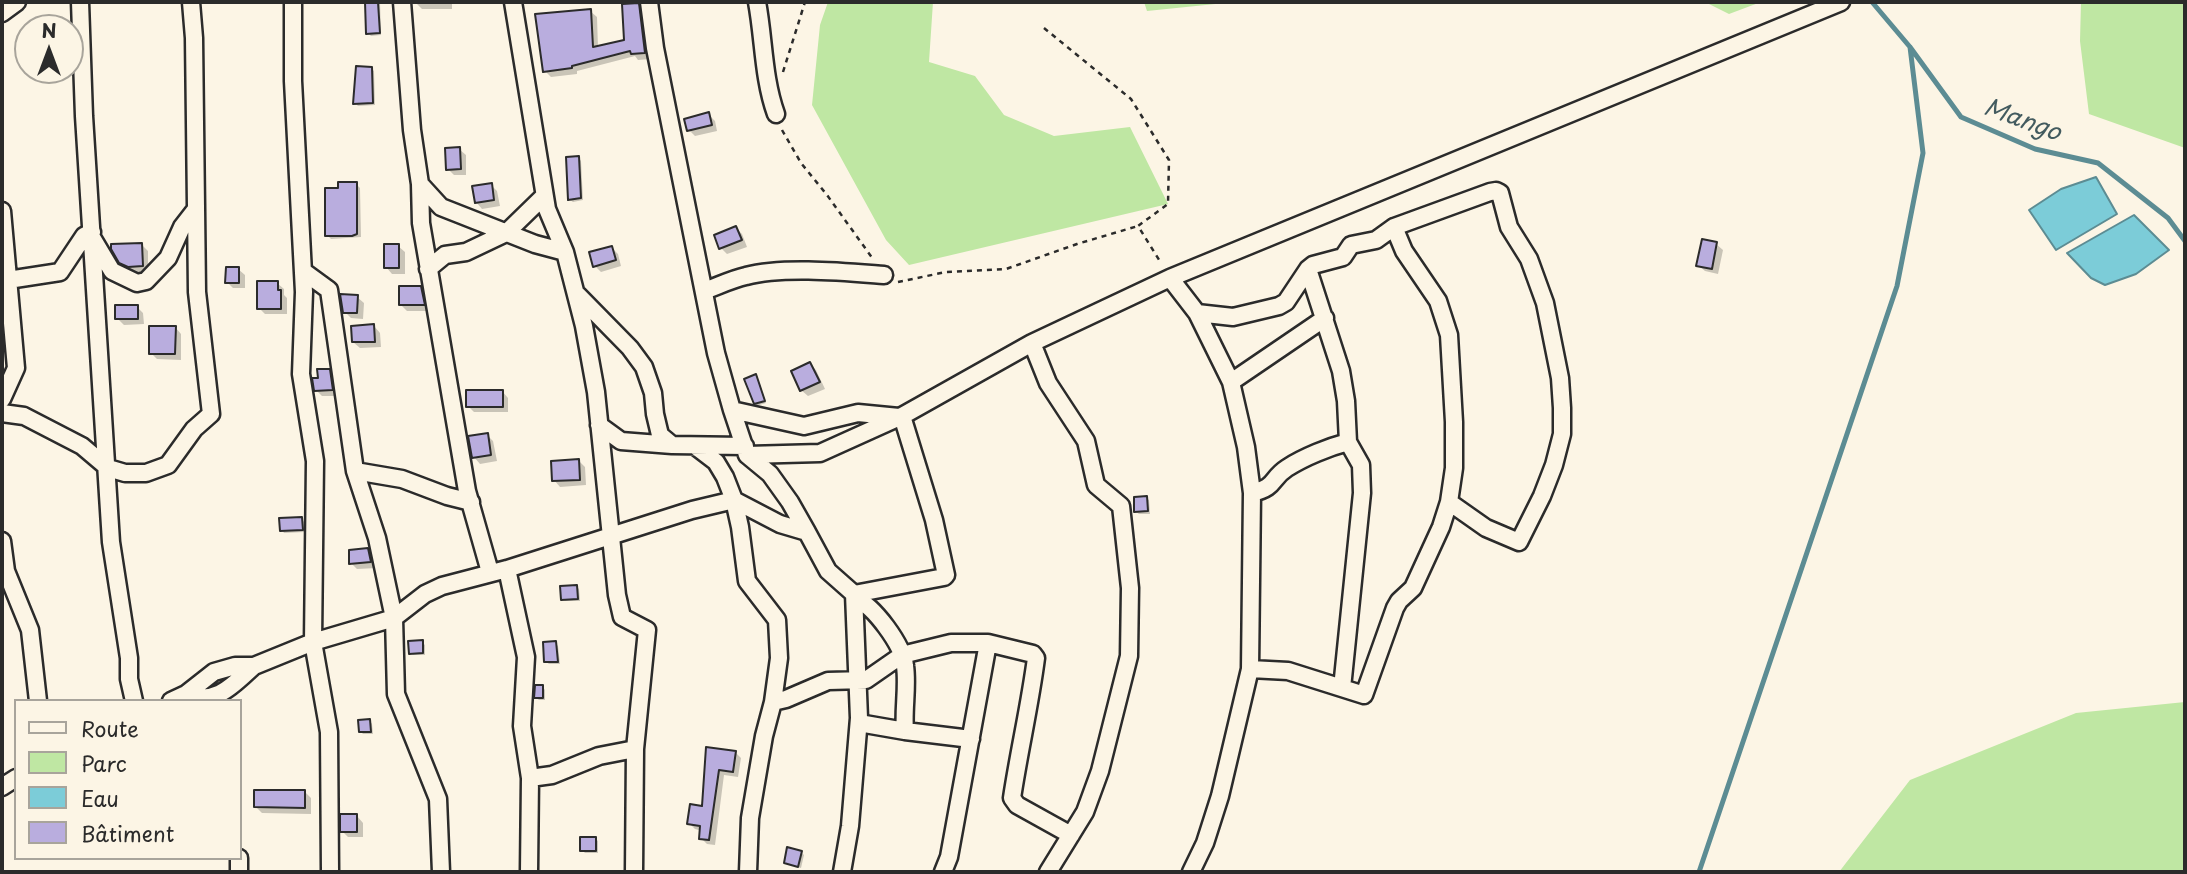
<!DOCTYPE html>
<meta charset="utf-8">
<style>
body{margin:0}
#map{position:relative;width:2187px;height:874px;overflow:hidden;background:#fcf5e5;font-family:"Playpen Sans",sans-serif}
canvas{display:block}
.frame{position:absolute;inset:0;border:4px solid #2b2b2b;pointer-events:none}
.legend{position:absolute;left:14px;top:699px;width:228px;height:161px;box-sizing:border-box;background:#fcf5e5;border:2px solid #a8a49b;margin:0;padding:9px 12px;list-style:none;font-size:21px;color:#2b2b2b}
.legend li{display:flex;align-items:center;gap:14px;height:35px}
.legend b{width:35px;border:2px solid #a8a49b}
.north{position:absolute;left:14px;top:14px;width:70px;height:70px;box-sizing:border-box;background:#fcf5e5;border:2px solid #a8a49b;border-radius:50%;rotate:0deg;font-size:19px;font-weight:700;line-height:28px;text-align:center;color:#2b2b2b}
.north::after{content:'';display:block;margin:auto;width:24px;height:32px;background:#2b2b2b;clip-path:polygon(50% 0,100% 100%,50% 72%,0 100%)}
</style>
<div id="map">
<canvas width="2187" height="874"></canvas>
<div class="frame"></div>
<ul class="legend">
<li><b style="height:9px;background:#fcf5e5"></b>Route</li>
<li><b style="height:19px;background:#bfe7a3"></b>Parc</li>
<li><b style="height:19px;background:#7cccd8"></b>Eau</li>
<li><b style="height:19px;background:#b9adde"></b>Bâtiment</li>
</ul>
<div class="north">N</div>
</div>
<script>
const context = document.querySelector('canvas').getContext('2d');
context.lineJoin = 'round';
function fill(path, color) { context.fillStyle = color; context.fill(path, 'evenodd'); }
function trace(path, color, width, dash) { context.strokeStyle = color; context.lineWidth = width; context.lineCap = dash ? 'butt' : 'round'; context.setLineDash(dash || []); context.stroke(path); }
function label(font, color, halo, rows, align = 'center') {
  context.font = font + ' "Playpen Sans",sans-serif'; context.lineWidth = 5; context.setLineDash([]); context.textBaseline = 'middle'; context.strokeStyle = halo; context.fillStyle = color; for (const [text, x, y, turn = 0] of rows) {
    context.save(); context.translate(x, y); context.rotate((+turn || 0) * Math.PI / 180); context.textAlign = isNaN(turn) ? turn : align; if (halo) context.strokeText(text, 0, 0); context.fillText(text, 0, 0); context.restore();
  }
}
const green = new Path2D(`
 M828 2H933L929 62 975 76 1004 115 1054 136 1130 127 1168 204 909 265 886 240 812 105 820 25Z
 M1144 2H1235L1147 11Z
 M1705 2H1761L1729 14Z
 M2081 2H2185V148L2089 114 2080 41Z
 M2185 702V872H1839L1910 780 2076 713Z`);
const water = new Path2D(`
 M2096 177 2117 214 2056 250 2029 210 2061 189Z
 M2134 215 2169 250 2136 274 2105 285 2091 278 2067 253Z`);
const shadow = new Path2D(`
 M365 2H380L381 35 371 36 368 33Z
 M415 2H494V4H452V9H422Z
 M638 5 644 11 650 59 638 60 635 56 577 71V74L551 77 545 71 537 15 590 11 597 17 598 48 625 41Z
 M371 68 374 71 375 105 358 106 355 103Z
 M708 114 715 121 717 131 695 136 689 130Z
 M459 149 466 155V175H454L448 169Z
 M579 158 581 161 583 200 573 202 570 200Z
 M356 184 360 188 361 237 331 239 327 235Z
 M491 185 497 191 500 206 482 209 476 202Z
 M736 228 742 234 747 247 727 254 721 248Z
 M141 244 148 251V272L136 273 121 262Z
 M1716 244 1723 250 1718 274 1705 271 1698 265Z
 M398 246 405 252V274H392L386 267Z
 M612 248 618 254 621 266 601 272 595 266Z
 M238 269 245 275V288H233L227 282Z
 M277 283 284 289V295L287 298V314H265L259 308Z
 M420 288 427 295 430 311H407L400 304Z
 M357 297 364 303 363 319 351 318 345 312Z
 M137 307 143 313 144 324 124 325 117 318Z
 M374 326 380 333 381 347 360 348 353 342Z
 M175 327 181 334V360L157 359 151 353Z
 M810 364 816 370 825 389 808 396 801 390Z
 M329 371 335 377 338 396H322L316 390 319 380Z
 M755 376 766 403 756 406 754 403Z
 M502 391 508 398V412H474L468 406Z
 M487 435 493 441 497 461 480 464 474 457Z
 M579 461 585 467 586 485 560 487 554 480Z
 M1146 498 1149 500 1150 514H1139L1136 512Z
 M302 519 304 522 305 532 284 533 282 530Z
 M368 550 374 557 377 568 357 569 351 563Z
 M577 587 579 589 580 601H565L563 599Z
 M422 642 425 645V655H413L411 653Z
 M555 643 558 646 560 664H549L546 662Z
 M543 687 545 690V700H539L536 698Z
 M370 721 372 724 373 734H363L361 732Z
 M708 749 735 752 741 758 738 777 724 775 715 845 707 844 701 838 702 831 695 829 689 823 704 808Z
 M305 792 311 798V814L262 813 256 807Z
 M357 816 363 823V837H348L342 831Z
 M595 838 598 841V853H585L582 850Z
 M801 852 804 855 801 868 785 863Z`);
const stream = new Path2D(`
 M1872 2 1910 47 1961 117 2035 149 2098 163 2168 218 2185 241
 M1699 872 1897 286 1923 153 1910 47`);
const building = new Path2D(`
 M365 2H378L380 33 366 34Z
 M639 3 645 53 631 54 630 51 572 66V68L543 72 535 14 591 9 593 47 624 40 622 4Z
 M356 66 372 67 373 103 353 104Z
 M709 112 712 125 687 131 684 119Z
 M460 147 461 169 446 170 445 148Z
 M579 156 581 198 568 200 566 157Z
 M338 182H357V234L352 236H325V188H338Z
 M492 183 494 200 475 203 472 186Z
 M736 226 742 240 719 249 714 235Z
 M1702 239 1717 242 1712 269 1696 266Z
 M142 243 143 266 128 267 119 263 111 249V244Z
 M384 244H399V268H384Z
 M612 246 616 260 593 267 589 252Z
 M226 267H239V283H225Z
 M257 281H278V290H281V309H257Z
 M399 286H421L425 305H399Z
 M340 294 358 295 357 313H343Z
 M115 305H138V319H115Z
 M374 324 375 342H352L351 326Z
 M149 326H176L175 354H149Z
 M810 362 820 382 800 391 791 371Z
 M317 369H330L333 390 314 391 312 378H318Z
 M756 374 765 401 754 404 744 379Z
 M466 390H503V407H466Z
 M488 433 491 455 472 458 468 436Z
 M579 459 580 480 552 481 551 461Z
 M1147 496 1148 511 1134 512V497Z
 M302 517 303 530 280 531 279 518Z
 M368 548 371 562 349 564V550Z
 M577 585 578 599 561 600 560 586Z
 M423 640V653L409 654 408 641Z
 M556 641 558 662H544L543 642Z
 M535 685H543V698H534Z
 M370 719 371 732H359L358 720Z
 M706 747 736 751 733 772 719 770 709 840 699 839 700 826 687 824 690 804 702 806Z
 M254 790H305V808L254 807Z
 M340 814H357V832H340Z
 M580 837H596V851H580Z
 M787 847 802 851 798 867 784 863Z`);
const path = new Path2D(`
 M1044 28 1131 99 1169 160 1168 204 1138 226 1161 263
 M783 72 805 2
 M782 130 801 163 827 195 873 259
 M898 282 946 272 1006 269 1077 244 1138 226`);
const street = new Path2D(`
 M80 2 84 116 111 542 129 658V679L134 701
 M293 2V81L304 292 301 374 315 461 313 642 329 732 330 872
 M402 2 412 130 420 184 421 223 467 491 490 572
 M513 2 547 209 565 252 584 326 596 392 617 595 622 617 647 630 635 749 634 872
 M649 2 655 48 716 353 732 410 747 455 770 474 790 502 807 532
 M757 2C764 39 763 78 776 114
 M2 13 17 2
 M420 184 441 207 535 244 565 252
 M2 211 16 368 2 399
 M93 239 112 271 137 283 146 281 168 258 182 227 196 209
 M428 269 445 255 466 252 506 233 544 196
 M1308 269 1341 371 1346 401 1348 442 1361 465 1362 493 1342 688
 M303 271 329 290 355 471 377 538 394 618 396 694 438 799 441 872
 M1170 278 1197 313 1231 382 1246 447 1252 493 1250 669 1220 796 1205 843 1191 872
 M8 280 60 272 84 236 92 232
 M704 291C718 286 732 279 746 276 783 266 845 272 884 275
 M578 295 630 348 644 367 653 393 655 414 660 435 672 445 745 446
 M1197 313 1233 317 1279 306 1286 302 1308 269 1313 265 1343 257 1351 245 1376 240 1394 227 1490 192 1496 191 1500 193 1509 227 1529 259 1545 303 1560 378 1562 408V434L1554 465 1542 496 1519 542 1486 528 1449 502
 M1032 343 1048 383 1086 441 1096 485 1121 506 1130 588 1129 656 1100 771 1085 812 1048 872
 M1231 382 1325 318
 M732 410 804 426 858 413 899 417
 M2 413 24 416 82 446 108 468 125 473H146L168 465 194 429 211 414 197 292 194 38 191 2
 M599 425 621 441 672 445
 M695 446 716 462 725 477 734 500 740 527 747 581 777 620 779 658 773 702 764 736 750 818 748 872
 M747 455 820 453 902 416 1032 343 1170 278 1841 2
 M355 471 402 479 447 496 471 502
 M1252 493C1277 487 1270 479 1287 468 1304 457 1329 447 1348 442
 M2 541 6 571 30 630 38 701
 M507 569 526 657 522 726 530 778 529 872
 M854 594 944 577 946 575 934 520 902 416
 M855 598C874 606 903 645 905 666 908 687 903 710 905 731
 M1250 669 1288 671 1364 695 1395 608 1399 601 1413 588 1441 527 1449 502 1454 468V422L1449 335 1438 301 1404 251 1394 227
 M186 694C216 706 233 685 254 666
 M171 701 186 694 214 672 235 666H254L313 642 394 618 425 594 442 586 507 569 692 510 734 500 780 524 807 532 828 571 854 594 859 718 850 826 842 872
 M773 702 786 699 828 681 866 680 902 655 951 643H988L1033 654 1036 658C1030 705 1019 751 1012 798L1017 805 1071 835
 M859 723 905 731 971 739
 M530 778 552 775 599 756 635 749
 M2 787 16 778
 M239 858V872
 M943 872 949 857 988 643`);
const waterNames = [
 ["Mango",2022,121,20]
];
fill(green, '#bfe7a3');
fill(water, '#7cccd8');
trace(water, '#5c8c93', 2);
fill(shadow, '#0003');
trace(stream, '#5c8c93', 5);
fill(building, '#b9adde');
trace(building, '#2b2b2b', 2);
trace(street, '#2b2b2b', 21);
trace(path, '#2b2b2b', 2.5, [5, 5]);
trace(street, '#fcf5e5', 16);
label('italic 24px', '#435b5f', '#fcf5e5', waterNames);
</script>
